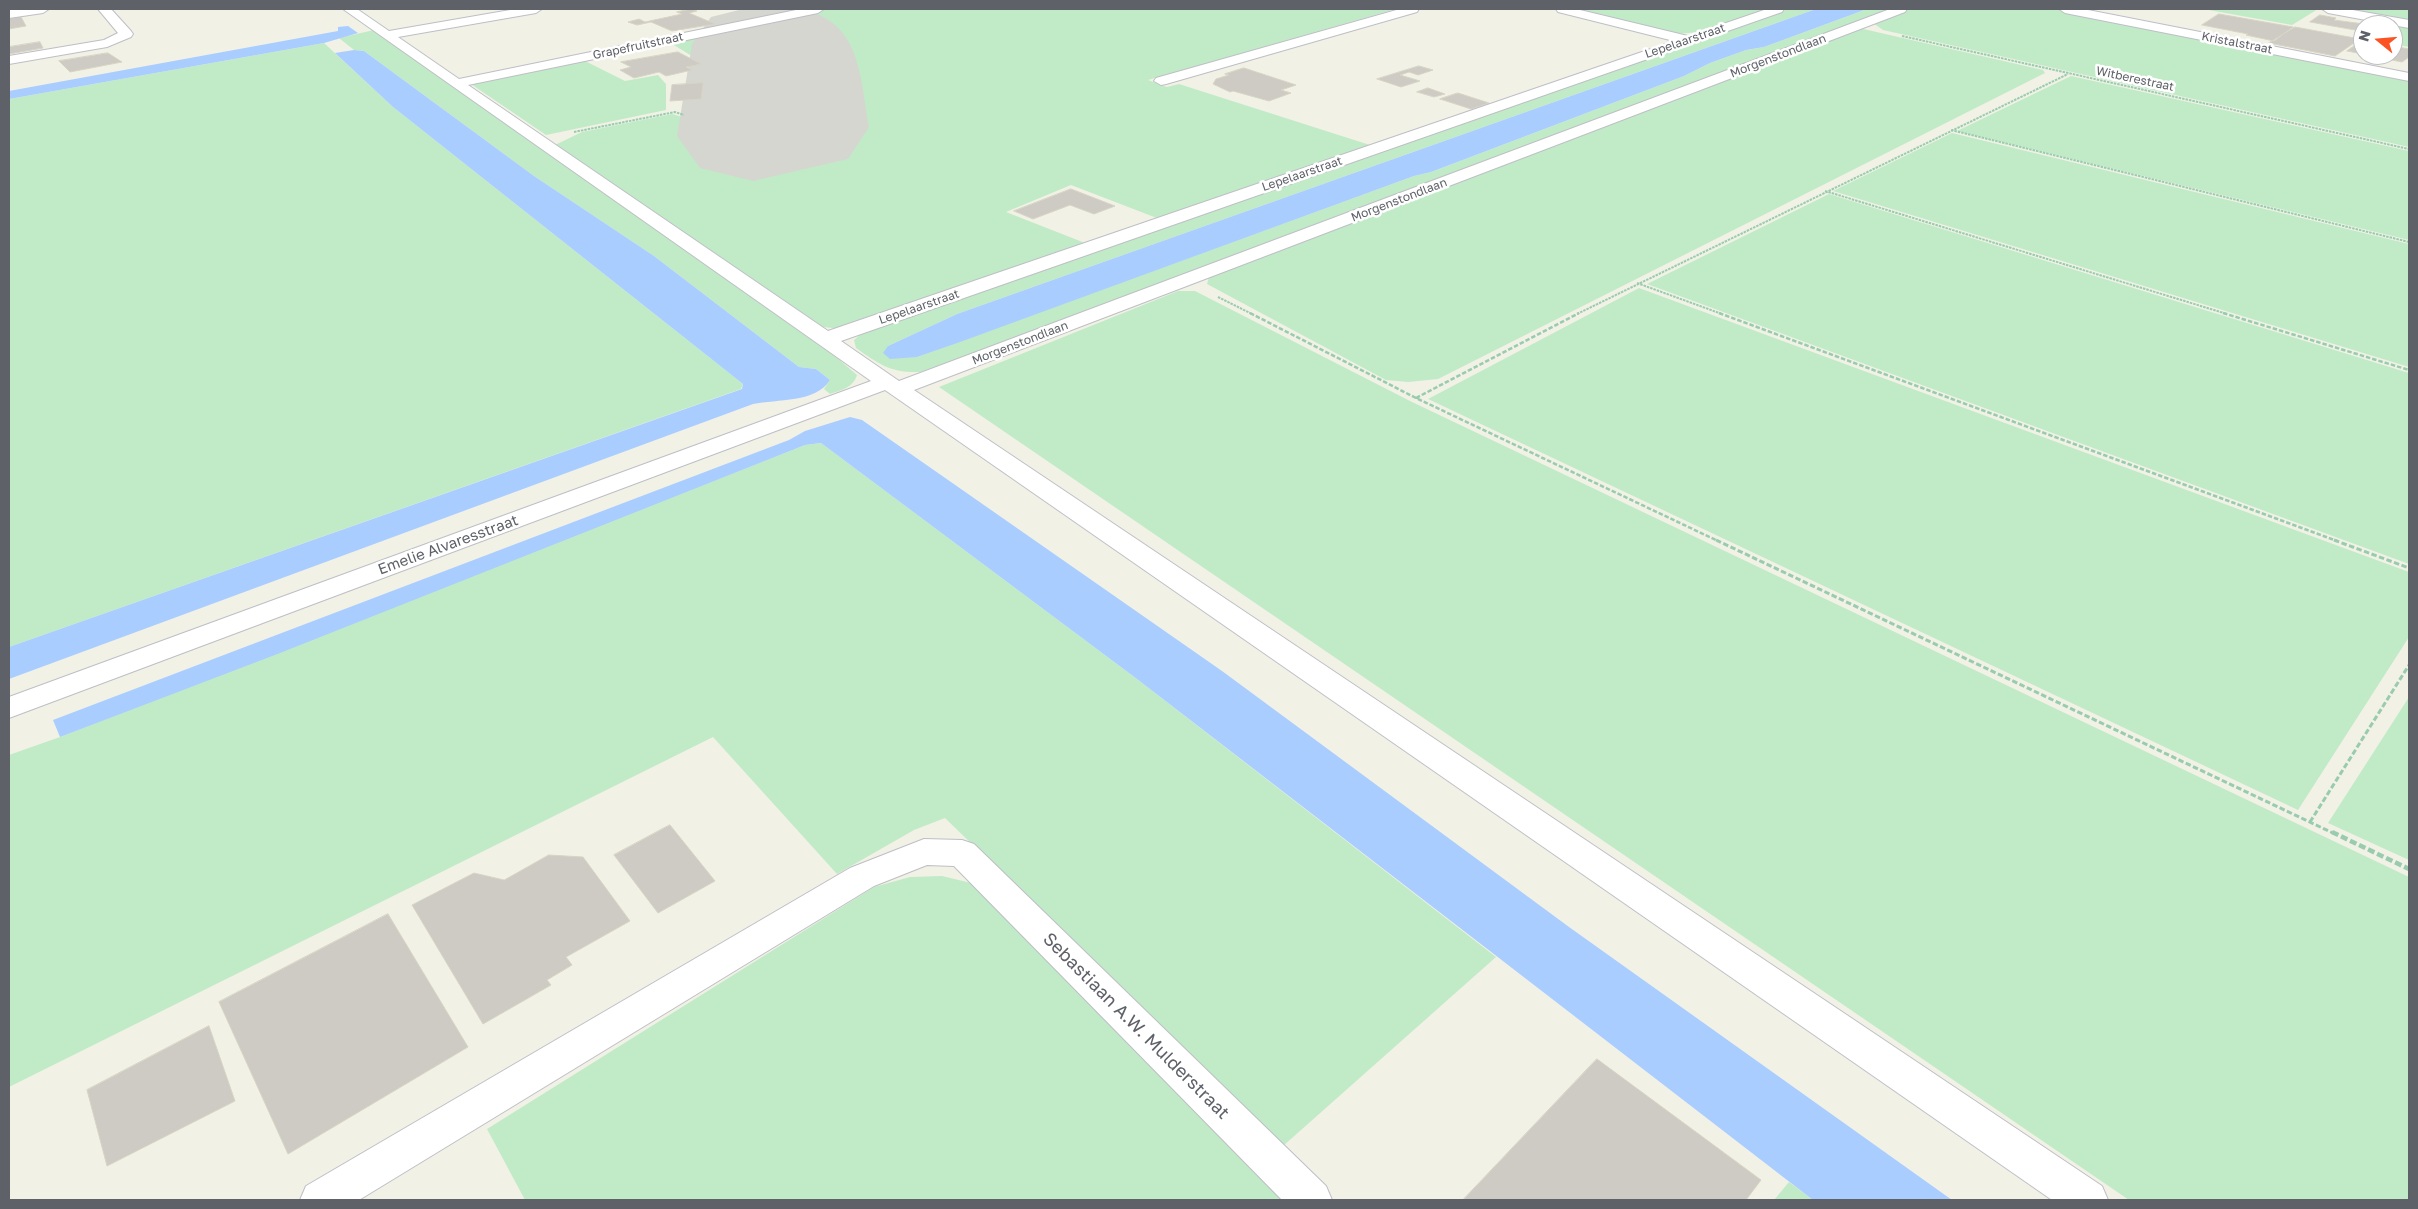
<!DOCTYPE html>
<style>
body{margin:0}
#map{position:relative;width:2418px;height:1209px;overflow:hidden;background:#f1f1e6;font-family:"Golos Text",sans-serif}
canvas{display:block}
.frame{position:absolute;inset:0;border:10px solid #5e6168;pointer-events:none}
.north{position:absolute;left:2353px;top:15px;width:50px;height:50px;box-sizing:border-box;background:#fff;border:1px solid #bfc0c3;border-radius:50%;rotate:287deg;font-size:14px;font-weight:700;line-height:20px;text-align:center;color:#5e6168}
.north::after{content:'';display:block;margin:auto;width:18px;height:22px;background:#fb5323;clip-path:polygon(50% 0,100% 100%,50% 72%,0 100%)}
</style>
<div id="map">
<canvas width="2418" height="1209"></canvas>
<div class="frame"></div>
<div class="north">N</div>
</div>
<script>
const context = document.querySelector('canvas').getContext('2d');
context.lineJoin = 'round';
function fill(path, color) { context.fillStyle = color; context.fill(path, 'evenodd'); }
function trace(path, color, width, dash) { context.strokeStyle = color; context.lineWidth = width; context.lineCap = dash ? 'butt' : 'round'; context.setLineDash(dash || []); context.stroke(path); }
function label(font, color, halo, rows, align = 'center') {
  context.font = font + ' "Golos Text",sans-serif'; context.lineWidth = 5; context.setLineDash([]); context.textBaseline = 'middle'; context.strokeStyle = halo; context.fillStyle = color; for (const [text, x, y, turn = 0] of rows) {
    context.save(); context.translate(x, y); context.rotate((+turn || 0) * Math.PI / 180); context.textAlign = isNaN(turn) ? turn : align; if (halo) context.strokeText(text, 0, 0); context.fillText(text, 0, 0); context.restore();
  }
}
const green = new Path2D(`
 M828 9H1396L1148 80 1167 87 1179 84 1373 146 1162 220 1071 185 1006 212 1085 243 842 329 823 327 555 145 582 132 672 114 683 117 748 106 747 139 799 127 794 50 773 39 751 43V58L708 66 669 42Z
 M1571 9H1770L1700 32 1675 34Z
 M1788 9H1816L957 314 888 346 917 357 1414 176 1431 172 1684 76 1710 63 1746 50 1764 47 1867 9H1893L1074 318 920 372C890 373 879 364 856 348L854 340 861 334Z
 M1910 9H2055L2409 80V147L1883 30 1873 23Z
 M2203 9H2318L2292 25Z
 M2336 9H2409V22H2406Z
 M2377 20 2409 26V47L2393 44V25H2369Z
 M1859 28 2043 70 2045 73 1438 379 1408 382 1386 380 1207 284 1209 277Z
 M374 30 836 357 857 375C853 388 841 390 830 394L824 389 830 380 816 369 799 367 654 256 534 176 364 51 354 50 339 38Z
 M324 43 393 107 743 384 741 389 9 647V99Z
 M581 59 625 81 658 75 666 84V110L546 135 468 82Z
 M2071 76 2409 151V240L1957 131Z
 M1952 133 2409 244V367L1833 191Z
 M1829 194 2409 373V564L1647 284Z
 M1639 288 2409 572V637L2298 810 1428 399Z
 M1178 291H1195L1410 401 2409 877V1200H2129L939 387Z
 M821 443 1137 679 1496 957 1283 1146 945 818 914 830 837 874 713 737 9 1087V755L60 737 805 445Z
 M2409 697V860L2328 823Z
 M942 876 971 883 1285 1200H525L487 1129 874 887 910 877Z
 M1789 1182 1813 1200H1774Z`);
const water = new Path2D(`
 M1816 9H1867L1764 47 1746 50 1710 63 1684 76 1431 172 1414 176 960 342 917 357 890 359 883 353 888 346 957 314Z
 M348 26 358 33 324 43 9 99V91L338 31V27Z
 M354 50 364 51 534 176 654 256 799 367 816 369 830 380C816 403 777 399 753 404L9 679V647L742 389 743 384 393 107 335 53Z
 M850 417 862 420 1222 671 1569 927 1952 1200H1813L1137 679 821 443 805 445 280 653 60 737 53 720 789 440 805 431Z`);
const runway = new Path2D(`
 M743 9C760 9 779 7 796 9 861 17 860 76 869 127L848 159 753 181 700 168 677 136 692 44 711 17Z`);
const building = new Path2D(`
 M691 9 697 11 689 13 715 24 672 31 651 22 637 25 628 22 639 19 645 22 682 14 677 12Z
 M2219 14 2293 27 2274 41 2246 35 2248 34 2202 25Z
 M2320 15 2336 18 2334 20 2364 24 2355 30 2310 22Z
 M21 17 26 26 9 29V19Z
 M2295 27 2360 39 2335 56 2269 43Z
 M2363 40V54L2347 51Z
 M40 42 43 48 9 54V47Z
 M2393 46 2409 49V57L2402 62 2366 55H2393Z
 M678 52 701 64 686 67 692 70 666 76 659 72 634 78 620 70 631 67 621 62Z
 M108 53 122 62 70 72 59 61Z
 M1419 66 1433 70 1418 75 1409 72 1400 75 1420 81 1401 87 1377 79Z
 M1244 68 1296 85 1281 90 1291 93 1269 101 1233 91 1230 92 1213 84 1216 79 1229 75 1225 74Z
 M703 83 701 99 670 101 672 85Z
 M1428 88 1445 94 1434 97 1417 92Z
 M1458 93 1489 103 1471 109 1440 99Z
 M1071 189 1115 206 1094 214 1070 205 1033 219 1014 211Z
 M670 825 715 881 658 913 614 855Z
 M549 855 583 857 630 921 566 957 572 965 547 980 551 985 483 1024 412 905 474 873 504 880Z
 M388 914 468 1047 288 1154 219 1002Z
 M209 1026 235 1101 107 1166 87 1090Z
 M1597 1059 1761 1180 1746 1200H1463Z`);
const pathFar3 = new Path2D(`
 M1902 36 2409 149
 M1951 130 2409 242
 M574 132 675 112 684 115
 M1825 191 2227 314
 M1637 283 1722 314
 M1218 297 1252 314
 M1577 314 2068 74`);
const pathFar2 = new Path2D(`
 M1250 313 1416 398 1718 541
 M1719 313 2337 541
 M2223 313 2409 370
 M1416 398 1579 313`);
const pathFar1 = new Path2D(`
 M1716 540 2335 834
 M2334 540 2409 568
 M2310 822 2409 665`);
const path = new Path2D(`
 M2332 832 2409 869`);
const minor = new Path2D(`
 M19 9H49L43 13 9 18V10Z
 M98 9H111L131 31 133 34 131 37 107 47 9 64V56L104 40 118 33Z
 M343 9H357L389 31 516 9H542L536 13 398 37 459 79 801 9H824L818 13 468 85 828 331 1674 41 1558 12 1556 9H1576L1688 36 1767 9H1784L1782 12 841 341 899 381 1890 9H1907L1905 12 914 390 2102 1186 2108 1200H2052L885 390 9 718V697L871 381Z
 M1400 9H1419L1417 12 1166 84 1161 85 1154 81 1156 78Z
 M2059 9H2083L2409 73V81L2065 13Z
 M2322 9H2347L2409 20V28L2328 13Z
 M924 839 962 840 974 844 1326 1186 1332 1200H1282L954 866 927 865 874 886 359 1200H300L306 1186 850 868Z`);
const farStreetnames = [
 ["Lepelaarstraat",1685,41,-19],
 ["Kristalstraat",2237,43,11],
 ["Grapefruitstraat",638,46,-12],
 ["Morgenstondlaan",1778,56,-21],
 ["Witberestraat",2135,79,12],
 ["Lepelaarstraat",1302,174,-19],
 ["Morgenstondlaan",1399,200,-21],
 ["Lepelaarstraat",919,307,-19],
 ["Morgenstondlaan",1020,343,-21]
];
const streetNames = [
 ["Emelie Alvaresstraat",448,545,-20]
];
const nearStreetnames = [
 ["Sebastiaan A.W. Mulderstraat",1136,1026,45]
];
fill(green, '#c1ebc7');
fill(water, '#a9cdff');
fill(runway, '#d5d6d0');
fill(building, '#cdcbc3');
trace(building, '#d7d4c4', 1);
trace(minor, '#bebfc6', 2);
trace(pathFar3, '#99ccaf', 2, [2.5, 1]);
trace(pathFar2, '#99ccaf', 2.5, [4.5, 2]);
trace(pathFar1, '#99ccaf', 3, [5.5, 2.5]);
trace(path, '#99ccaf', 4.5, [7, 3]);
fill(minor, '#fff');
label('12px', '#5e6168', '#fff', farStreetnames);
label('15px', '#5e6168', '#fff', streetNames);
label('18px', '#5e6168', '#fff', nearStreetnames);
</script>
